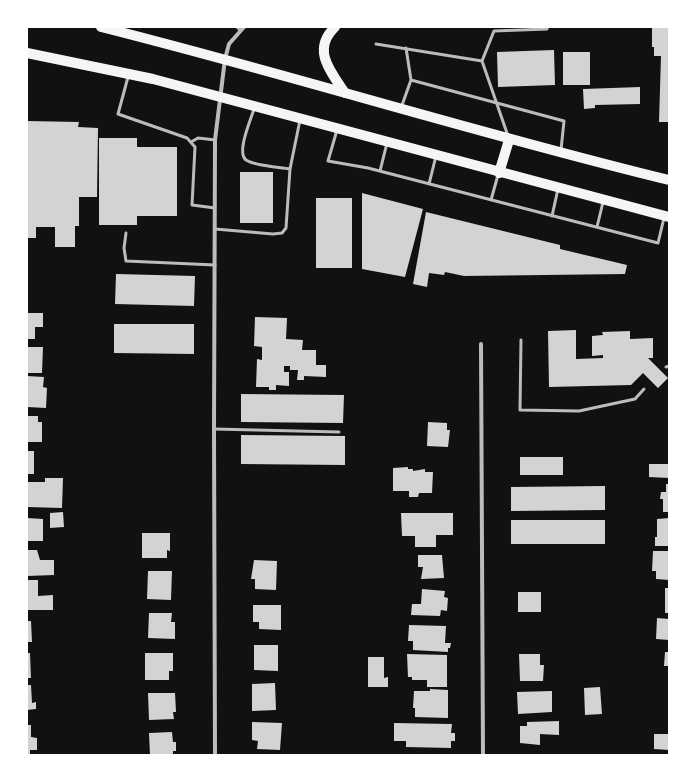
<!DOCTYPE html>
<style>
body{margin:0}
#map{position:relative;width:696px;height:782px;overflow:hidden;background:#111;font-family:"Exo 2",sans-serif}
canvas{display:block}
.frame{position:absolute;inset:0;border:28px solid #fff;pointer-events:none}
</style>
<div id="map">
<canvas width="696" height="782"></canvas>
<div class="frame"></div>
</div>
<script>
const context = document.querySelector('canvas').getContext('2d');
context.lineJoin = 'round';
function fill(path, color) { context.fillStyle = color; context.fill(path, 'evenodd'); }
function trace(path, color, width, dash) { context.strokeStyle = color; context.lineWidth = width; context.lineCap = dash ? 'butt' : 'round'; context.setLineDash(dash || []); context.stroke(path); }
const building = new Path2D(`
 M652 27H669V122H659L661 56H654V47H652Z
 M554 50 555 85 498 87 497 52Z
 M563 52H590V85H563Z
 M640 87V104L595 105V108L584 109 583 89Z
 M27 121 79 122 78 127 98 128 97 197H79V226H75V247H55V227H36V238H27Z
 M99 138H137V147H177V216H137V225H99Z
 M240 172H273V223H240Z
 M362 193 423 209 405 277 362 269Z
 M316 198H352V268H316Z
 M426 212 560 245V249L627 265 625 274 464 276 445 272 444 275 429 273 427 287 413 284Z
 M116 274 195 276 194 306 115 304Z
 M27 313H43V327H35V339H27Z
 M255 317 287 318 286 339 303 340 302 350H316V365H326V377L304 376V380H297L298 370H290V366H284V372H289V386L276 385V390H269V387H256L257 359 262 360V347L254 346Z
 M114 324H194V354L114 353Z
 M576 330V359L603 358V355L592 356V336L603 335 602 332 630 331V339L653 338V358H648L668 378 658 388 643 373 631 385 549 387 548 331Z
 M27 347H43L42 373H27Z
 M27 376 44 377 43 387 47 388 46 408 27 407Z
 M241 394 344 395 343 423 241 422Z
 M27 416H38V422H42V442H27Z
 M428 422 447 423V430H450L448 447 427 446Z
 M241 435 345 436V465L241 464Z
 M27 451H34V474H27Z
 M520 457H563V475H520Z
 M649 464H669V478L649 477Z
 M408 467V469H413V471L425 469V472H433L432 493H419L418 497H409V491H393V468Z
 M45 478H63L62 508 27 507V482H45Z
 M666 484H669V512H663V499H660L661 492H666Z
 M605 486V510L511 511V487Z
 M63 512 64 527 50 528V513Z
 M401 513H453V535H436V547H415V536H402Z
 M27 518 43 519V541H27Z
 M669 518V546H655V537H657V519Z
 M511 520H605V544H511Z
 M142 533H170V551L167 550V558H142Z
 M27 550H37L40 560H54V575L27 576Z
 M653 551H669V580L656 579V571H652Z
 M418 555H442L444 578 421 579 423 567H418Z
 M254 560 277 561 276 590 255 589V579H251Z
 M148 571H172L171 600 147 599Z
 M27 580H38V596L53 595V610H27Z
 M665 588H669V613H665Z
 M422 589 445 591 444 597 448 598 447 611 441 610 440 616 411 615 412 604H421Z
 M518 592H541V612H518Z
 M253 605H281V630L259 629V622H253Z
 M149 613H172L171 622H175V639L148 638Z
 M657 618 669 619V640L656 639Z
 M27 621H31L32 642H27Z
 M409 625 446 626 445 643H451L450 648H448V652L413 650V641H408Z
 M254 645H278V671L254 670Z
 M665 652H669V666H664Z
 M27 653H30L31 678H27Z
 M145 653H173V671H169V680H145Z
 M407 654 447 655V687H427V680H412V677H408Z
 M519 654H540V665H544L543 681H520Z
 M368 657H384V678L388 677V687H368Z
 M275 683 276 710 252 711V684Z
 M27 685H31L32 703 36 702V709L27 710Z
 M600 687 602 714 585 715 584 688Z
 M430 689 448 690V718L415 717V708H413L414 691H430Z
 M552 691V712L518 714 517 692Z
 M148 693H175L176 712H173L174 719 149 720Z
 M559 721V735L540 734V745L520 743V726H527V722Z
 M252 722 282 723 280 750 257 749 258 741 252 740Z
 M394 723 452 724 451 733H455V741H451V748L406 747V741H394Z
 M27 725H31V737L37 738V750H30V755H27Z
 M172 732 173 742H176V751H173V755H150L149 733Z
 M654 734H669V750L654 749Z`);
const service = new Path2D(`
 M237 27 240 30
 M376 44 482 61 508 136
 M406 48 411 80
 M482 61 494 31 547 29V27
 M128 77 118 114 187 138 195 147 192 205 215 208
 M401 108 411 80 564 121 561 150
 M254 109C251 119 236 153 246 160 255 166 279 167 290 169
 M337 130 328 161 368 168 658 243 664 218
 M191 142 198 138 215 140
 M380 171 387 143
 M429 184 436 156
 M491 200 498 175
 M552 216 558 189
 M597 227 603 202
 M215 229 273 234 282 233 286 228 290 169 300 120
 M126 233 124 248 126 261 215 265
 M521 340 520 410 579 411 635 399 644 389
 M666 367 669 366
 M214 429 339 432`);
const minor = new Path2D(`
 M481 344 483 755
 M215 755 214 429 215 140 225 59 229 44 244 27`);
const primary = new Path2D(`
 M101 27C292 75 479 134 669 180
 M335 27C311 50 331 72 345 93
 M27 53 153 79 669 217
 M499 173 509 140`);
fill(building, '#d3d3d3');
trace(service, '#bcbcbc', 3);
trace(minor, '#bcbcbc', 4);
trace(primary, '#f5f5f5', 10);
</script>
